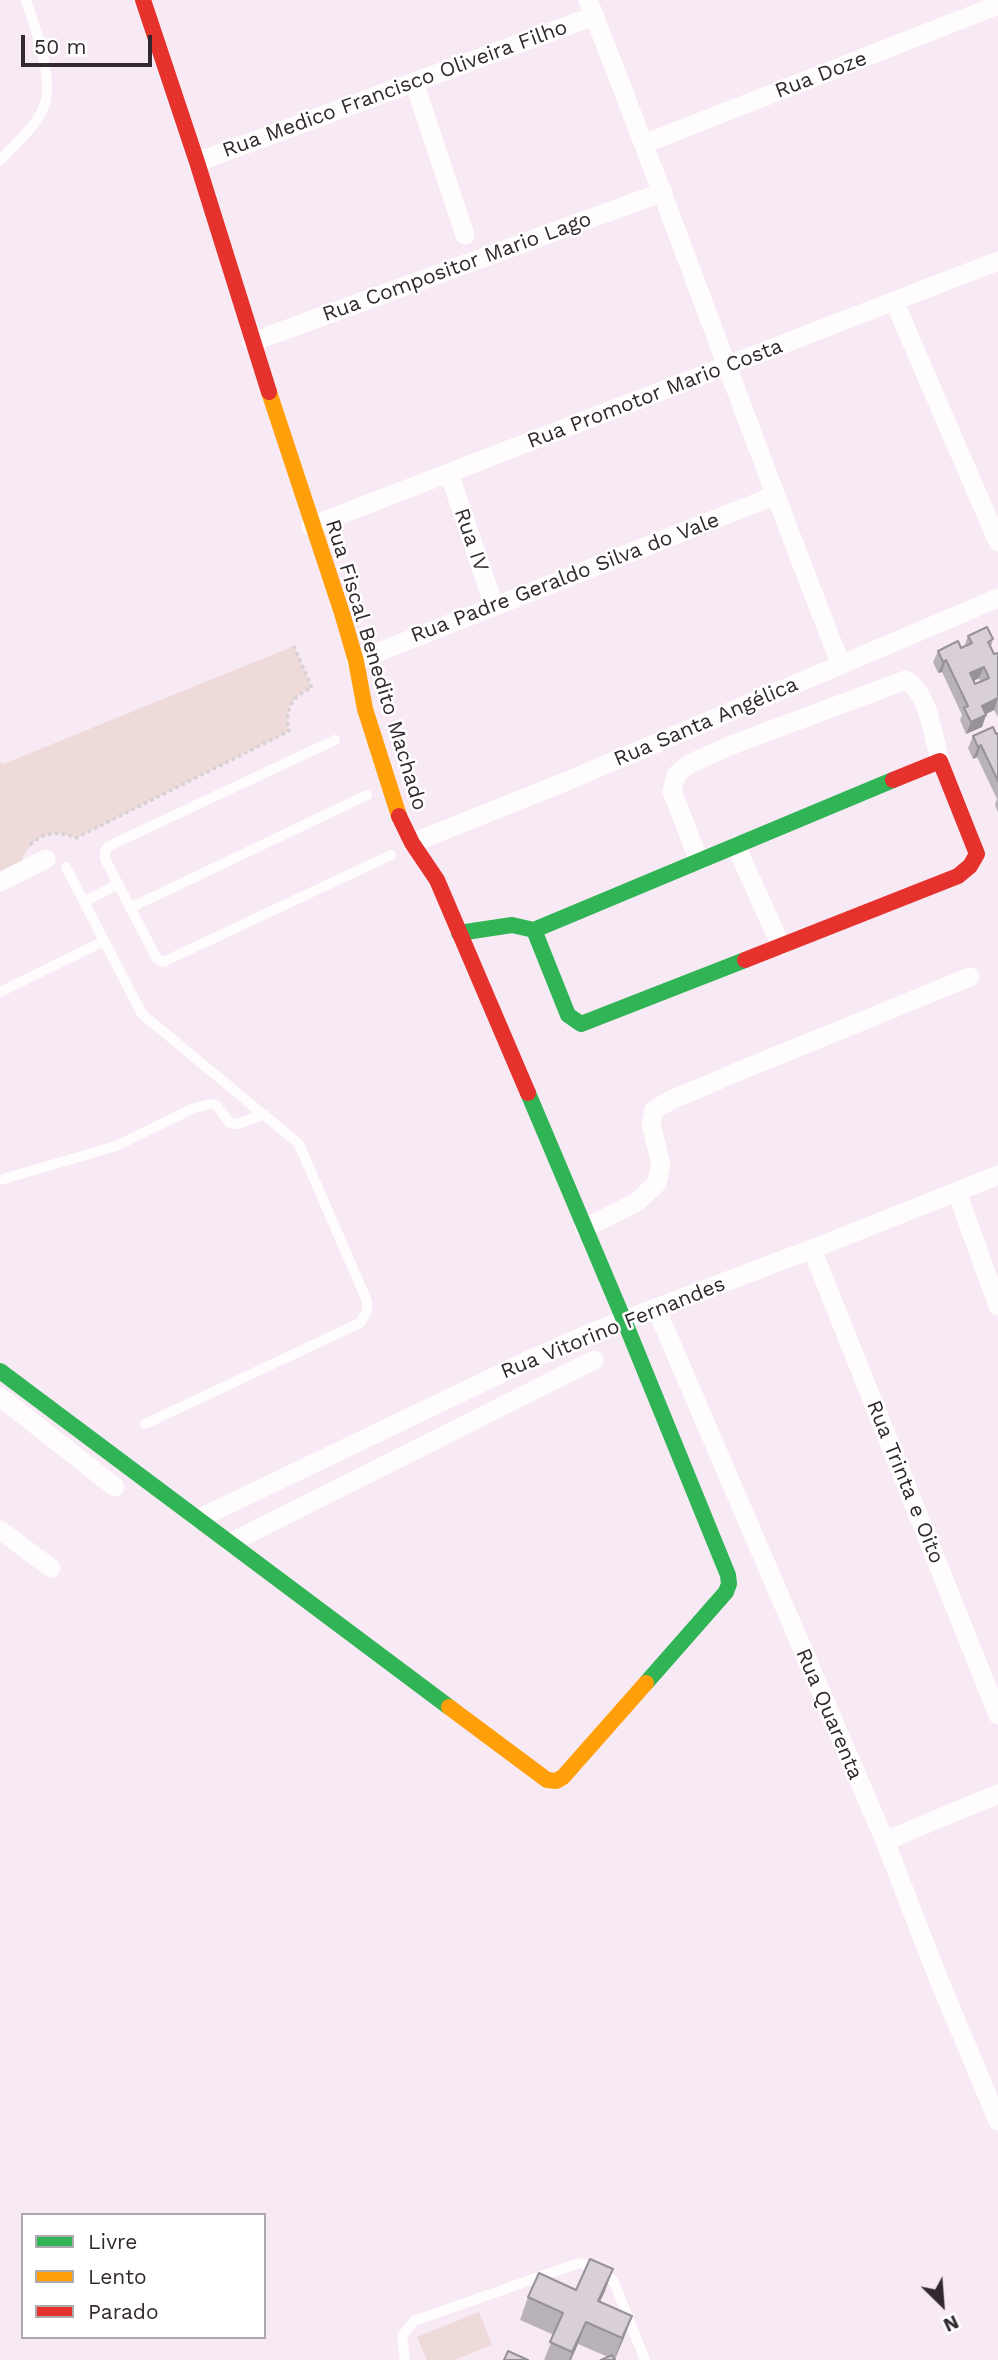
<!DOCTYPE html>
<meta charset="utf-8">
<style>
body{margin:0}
#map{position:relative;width:998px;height:2360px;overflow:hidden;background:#f8eaf4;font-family:"Work Sans",sans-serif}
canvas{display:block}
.legend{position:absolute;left:21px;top:2213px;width:245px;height:126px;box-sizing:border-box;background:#fff;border:2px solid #ada9ac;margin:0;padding:9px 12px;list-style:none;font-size:21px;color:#32282f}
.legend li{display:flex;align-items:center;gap:14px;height:35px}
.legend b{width:35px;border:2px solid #ada9ac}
.north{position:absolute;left:907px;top:2269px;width:70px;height:70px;-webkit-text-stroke:5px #fff;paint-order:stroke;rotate:155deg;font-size:19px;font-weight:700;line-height:28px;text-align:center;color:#32282f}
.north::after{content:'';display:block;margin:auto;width:24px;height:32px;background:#32282f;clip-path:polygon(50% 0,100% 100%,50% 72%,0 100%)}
.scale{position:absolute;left:21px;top:35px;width:131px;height:32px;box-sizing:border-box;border:4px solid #32282f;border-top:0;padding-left:9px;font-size:21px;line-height:24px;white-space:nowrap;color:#32282f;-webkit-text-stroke:5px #fff;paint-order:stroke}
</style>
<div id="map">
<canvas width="998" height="2360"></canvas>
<ul class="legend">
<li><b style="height:9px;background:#30b455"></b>Livre</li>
<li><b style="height:9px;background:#ff9f0a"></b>Lento</li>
<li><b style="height:9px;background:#e5322d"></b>Parado</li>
</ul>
<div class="north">N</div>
<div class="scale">50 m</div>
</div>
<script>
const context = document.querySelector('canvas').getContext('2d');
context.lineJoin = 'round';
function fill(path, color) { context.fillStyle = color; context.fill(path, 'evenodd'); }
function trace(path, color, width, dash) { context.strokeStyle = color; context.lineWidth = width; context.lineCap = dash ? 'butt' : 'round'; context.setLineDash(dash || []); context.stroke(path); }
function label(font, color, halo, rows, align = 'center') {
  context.font = font + ' "Work Sans",sans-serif'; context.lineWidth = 5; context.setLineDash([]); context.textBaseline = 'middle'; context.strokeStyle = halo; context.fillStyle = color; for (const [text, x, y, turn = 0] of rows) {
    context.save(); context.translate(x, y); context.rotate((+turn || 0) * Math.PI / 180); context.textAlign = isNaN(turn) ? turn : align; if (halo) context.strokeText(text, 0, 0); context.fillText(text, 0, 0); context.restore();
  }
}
const green = new Path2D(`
 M294 646 312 688C292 695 284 711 289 731L76 838C51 828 31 836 21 862L0 872V762L3 764Z
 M479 2312 492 2345 455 2360H427L417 2337Z`);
const path = new Path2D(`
 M30 845C44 831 59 831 76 838L289 731C284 711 292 695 312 688L294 646`);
const lane = new Path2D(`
 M0 160C14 145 33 129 42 111 57 82 35 29 26 0
 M335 740 109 846 105 851V859L157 959 163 962 391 855
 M66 867 142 1014 299 1144 367 1301V1311L360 1323 145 1424
 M84 902 118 884
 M130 908 367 795
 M0 992 104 941
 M0 1180 116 1146 194 1108 211 1104 217 1106 230 1123 238 1124 264 1114
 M405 2360 402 2336 414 2321 579 2263 599 2268 614 2282 645 2360`);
const street = new Path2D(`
 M588 0C675 221 754 444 841 665
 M414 82 465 235
 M644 144 998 5
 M197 162 594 16
 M894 301 998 542
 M252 342 663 192
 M449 473 494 606
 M311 526 998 261
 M356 661 774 496
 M412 843 572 779 998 598
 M736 846 781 946
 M699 861 672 791 676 775 689 764 734 744 906 680C929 694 933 736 940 761
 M0 882 46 859
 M957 1192 998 1306
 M585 1228 637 1202 657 1183 661 1164 651 1125 654 1110 671 1100 742 1070 970 977
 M812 1249 998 1715
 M656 1308 885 1841 939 1980 998 2121
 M0 1397 115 1487
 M198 1519 527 1361 598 1330 812 1249 998 1175
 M0 1530 51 1568
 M230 1543 594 1360
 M885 1841 998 1794`);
const fast = new Path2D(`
 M534 930 568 1015 581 1024 745 960
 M459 933 512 925 534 930 893 780
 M528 1093 624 1320 728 1575 729 1584 726 1592 646 1683
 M0 1371 449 1707`);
const slow = new Path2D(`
 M269 392 342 613 356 661 365 709 399 816
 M449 1707 547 1780 556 1781 563 1777 646 1683`);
const jam = new Path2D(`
 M143 0 197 162 269 392
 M399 816 412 843 437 880 528 1093
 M745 960 958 876 970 866 977 854 940 761 893 780`);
const wall = new Path2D(`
 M968 636 993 639 991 647 994 654 998 653V717L994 710 986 714V715L982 727 966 734 960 720 962 715 942 672 938 673 933 662 938 651 961 648 964 647ZM979 678 981 682 975 684 974 681Z
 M998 733V812L995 805 997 799 977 757 973 759 968 748 973 736Z
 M576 2290 605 2291 600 2301 632 2316 615 2360 578 2344 571 2360H544L554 2335 520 2320 528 2297Z`);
const shadedWall = new Path2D(`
 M946 660 942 672 938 673 943 662Z
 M984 667 979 678 966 685 970 673Z
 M998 698 994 710 978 718 982 706Z
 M986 715 982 727 966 734 971 722Z
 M981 745 977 757 973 759 978 747Z
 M613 2269 605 2291 590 2323 598 2301Z
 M632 2316 624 2338 614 2360 622 2338Z
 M586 2322 578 2344 571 2360H569Z`);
const building = new Path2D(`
 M987 627 993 639 988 642 994 654 998 653V698L982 706 986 715 971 722 964 708 968 706 946 660 943 662 938 651 958 641 961 648 972 643 968 636ZM984 667 989 678 975 684 970 673Z
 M993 727 996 734 998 733V781L981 745 978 747 973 736Z
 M590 2259 613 2269 598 2301 632 2316 622 2338 586 2322 572 2352 550 2342 563 2313 528 2297 539 2273 576 2290Z
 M508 2351 528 2360H504Z
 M612 2355 615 2360H601Z`);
const streetNames = [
 ["Rua Doze",821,75,-21],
 ["Rua Medico Francisco Oliveira Filho",395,89,-20],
 ["Rua Compositor Mario Lago",457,267,-20],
 ["Rua Promotor Mario Costa",655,394,-21],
 ["Rua IV",471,540,71],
 ["Rua Padre Geraldo Silva do Vale",565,578,-21],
 ["Rua Fiscal Benedito Machado",376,665,73],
 ["Rua Santa Angélica",706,722,-23],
 ["Rua Vitorino Fernandes",613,1328,-22],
 ["Rua Trinta e Oito",905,1482,68],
 ["Rua Quarenta",829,1714,67]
];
fill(green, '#efdada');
trace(path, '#d6d1d5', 3.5, [3.5, 3.5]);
trace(lane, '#fefcfd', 10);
trace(street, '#fefcfd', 19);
trace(fast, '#30b455', 16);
trace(slow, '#ff9f0a', 16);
trace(jam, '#e5322d', 16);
fill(wall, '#bab2bb');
fill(shadedWall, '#979198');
fill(building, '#d8cfd9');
trace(building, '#979198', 2);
label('21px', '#32282f', '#fff', streetNames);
</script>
